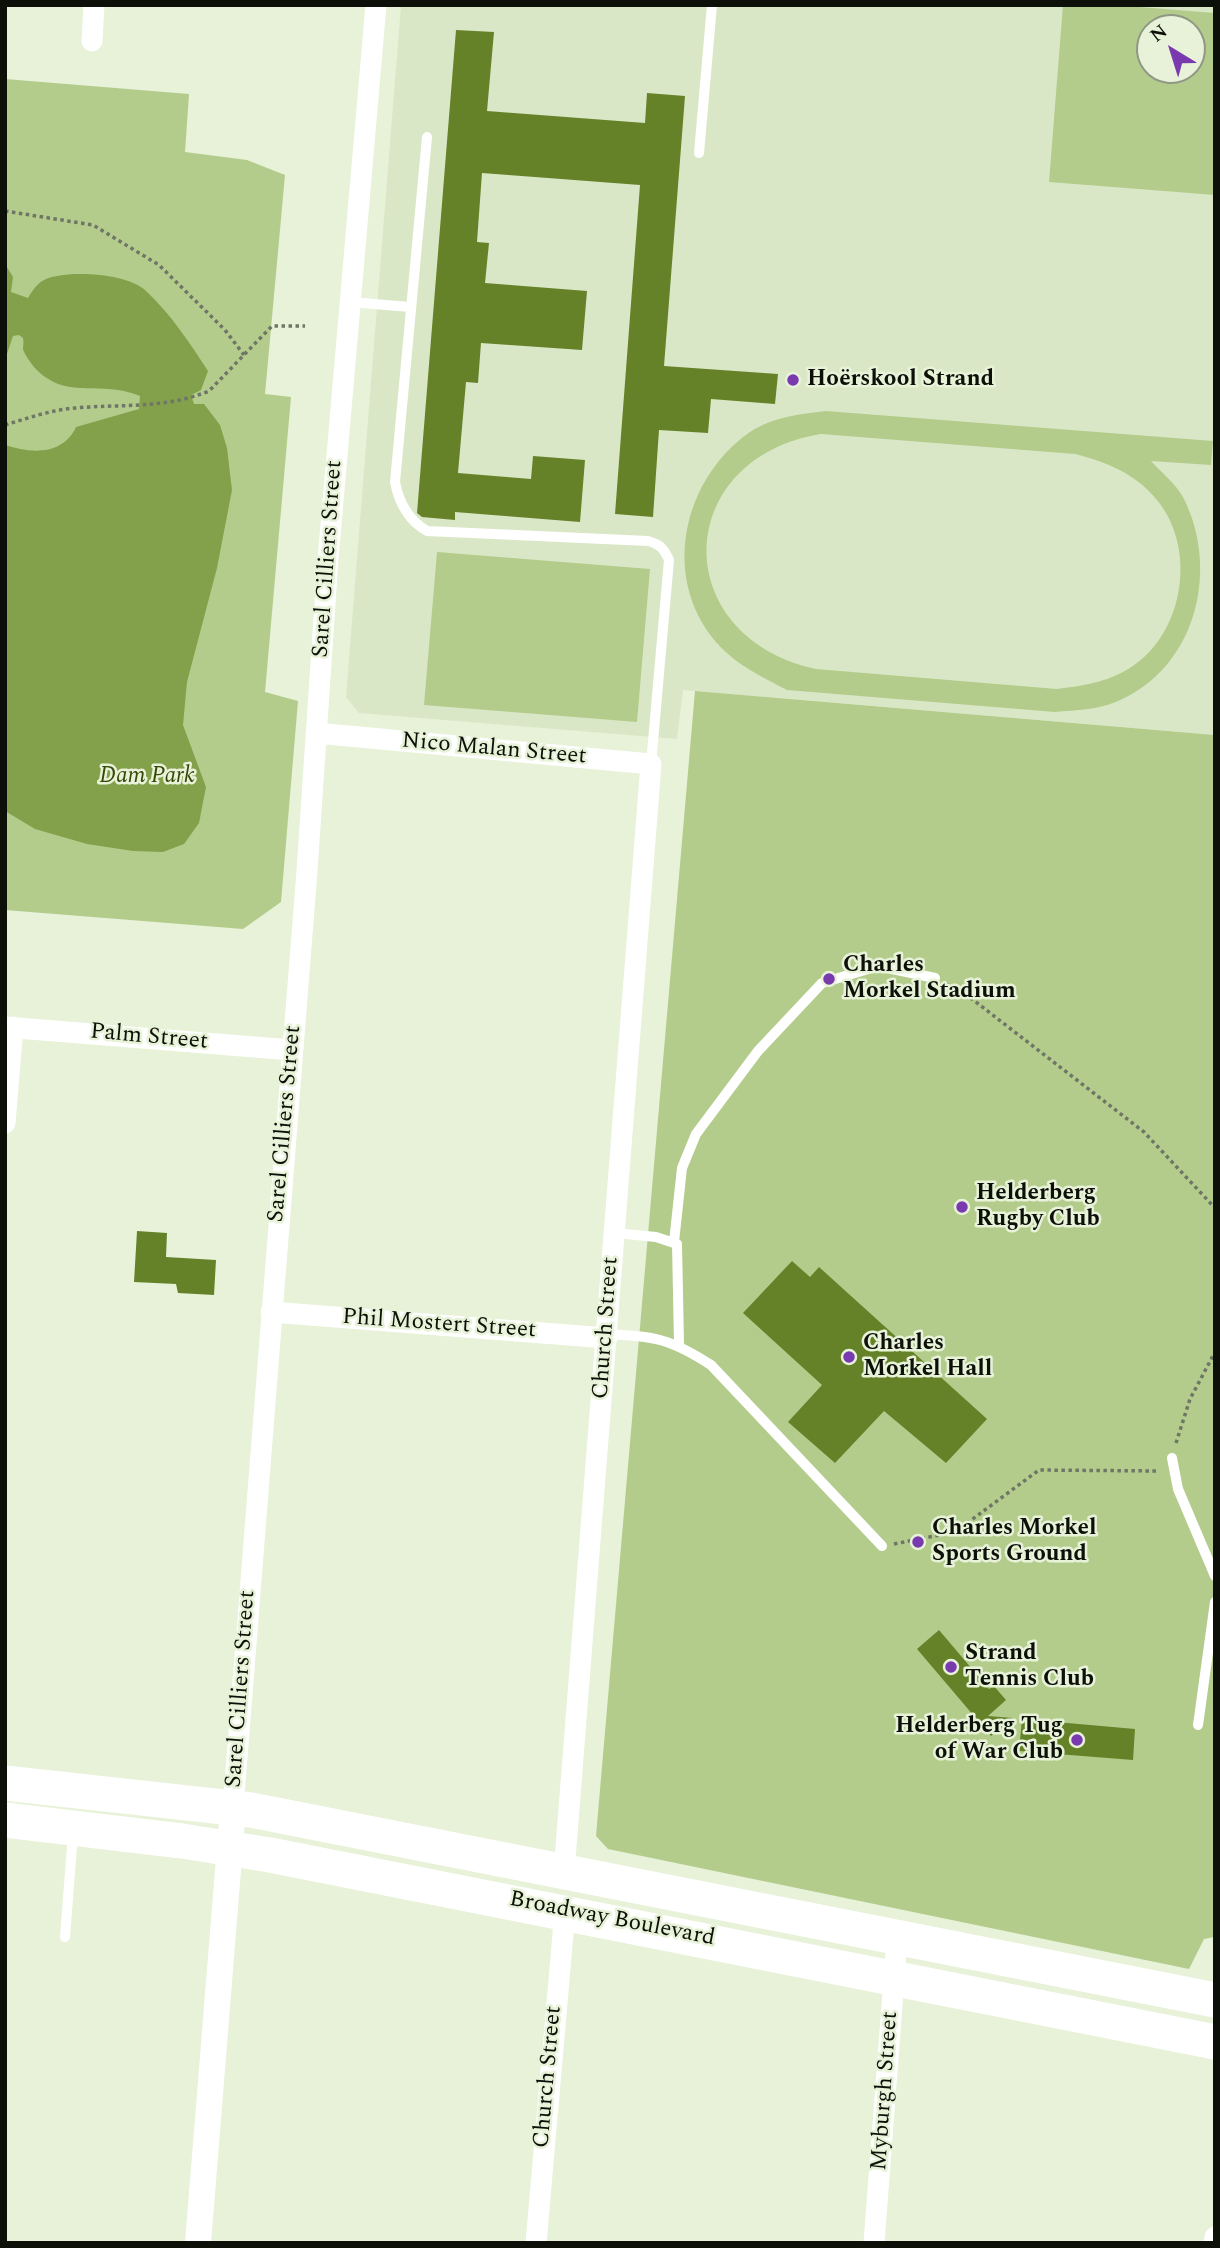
<!DOCTYPE html>
<meta charset="utf-8">
<style>
body{margin:0}
#map{position:relative;width:1220px;height:2248px;overflow:hidden;background:#e7f2d8;font-family:Spectral,serif}
canvas{display:block}
.frame{position:absolute;inset:0;border:7px solid #0d1008;pointer-events:none}
.north{position:absolute;left:1136px;top:14px;width:70px;height:70px;box-sizing:border-box;background:#e7f2d8;border:2px solid #909885;border-radius:50%;rotate:322deg;font-size:19px;font-weight:700;line-height:28px;text-align:center;color:#0d1008}
.north::after{content:'';display:block;margin:auto;width:24px;height:32px;background:#793aaf;clip-path:polygon(50% 0,100% 100%,50% 72%,0 100%)}
</style>
<div id="map">
<canvas width="1220" height="2248"></canvas>
<div class="frame"></div>
<div class="north">N</div>
</div>
<script>
const context = document.querySelector('canvas').getContext('2d');
context.lineJoin = 'round';
function fill(path, color) { context.fillStyle = color; context.fill(path, 'evenodd'); }
function trace(path, color, width, dash) { context.strokeStyle = color; context.lineWidth = width; context.lineCap = dash ? 'butt' : 'round'; context.setLineDash(dash || []); context.stroke(path); }
function label(font, color, halo, rows, align = 'center') {
  context.font = font + ' Spectral,serif'; context.lineWidth = 5; context.setLineDash([]); context.textBaseline = 'middle'; context.strokeStyle = halo; context.fillStyle = color; for (const [text, x, y, turn = 0] of rows) {
    context.save(); context.translate(x, y); context.rotate((+turn || 0) * Math.PI / 180); context.textAlign = isNaN(turn) ? turn : align; if (halo) context.strokeText(text, 0, 0); context.fillText(text, 0, 0); context.restore();
  }
}
const built = new Path2D(`
 M401 5H1215V735L683 690 677 739 359 713 346 697ZM1150 28H1192V70H1150Z`);
const green = new Path2D(`
 M1063 5H1115L1215 13V195L1049 182ZM1150 28H1192V70H1150Z
 M5 79 189 94 185 152 247 160 285 175 265 394 291 397 265 692 298 701 281 902 243 929 5 910Z
 M826 411 1213 441 1211 465 1151 461C1161 472 1175 483 1183 497 1220 569 1197 667 1118 701 1098 710 1076 710 1055 712L787 690C766 679 745 669 728 654 658 591 678 482 750 432 773 417 800 414 826 411ZM821 434 1075 454C1107 462 1136 474 1157 500 1199 551 1183 641 1123 672 1102 683 1080 686 1057 689L816 669C667 636 672 458 821 434Z
 M437 552 650 569 637 722 424 705Z
 M695 691 1215 735V1930L1214 1937 1204 1939 1189 1969 608 1849 596 1836Z`);
const water = new Path2D(`
 M5 264 13 277 11 292 28 298C32 291 38 282 46 279 69 270 126 273 145 290 170 313 190 343 208 371L201 390 191 395 194 404H204L220 425 227 448 232 490 217 568 187 682 183 725 206 787 199 823 184 844 163 852 133 851 87 844 35 829 5 811V445C32 454 63 455 76 427L139 409 140 396C99 379 66 402 34 367 31 363 24 354 23 349 23 345 24 342 23 338L19 335 13 336 5 360Z`);
const building = new Path2D(`
 M456 30 494 32 487 111 645 123 647 93 685 96 664 366 778 374 775 404 711 399 708 433 659 430 653 517 615 514 640 185 482 173 477 242 489 243 485 283 587 291 582 350 481 343 478 383 466 382 458 473 531 479 533 456 585 460 580 522 455 512V520L422 517 417 513Z
 M137 1231 167 1233 166 1257 216 1260 214 1295 178 1293 176 1284 134 1282Z
 M792 1261 810 1277 819 1267 987 1419 946 1463 884 1411 835 1463 788 1422 822 1385 743 1313Z
 M939 1630 989 1689 994 1686 1006 1700 988 1716 1013 1718 991 1736 917 1649Z
 M1022 1719 1135 1729 1133 1760 1019 1751Z`);
const path = new Path2D(`
 M5 211 93 225 159 265 225 330 244 355
 M5 425C28 418 51 410 75 408 121 404 165 409 209 391L272 326H305
 M946 984 963 992 1144 1132 1215 1208
 M1176 1443 1190 1399 1215 1352
 M894 1544 955 1532 1039 1470 1159 1471`);
const service = new Path2D(`
 M427 137 395 482C399 503 408 520 427 531L648 541C660 544 664 549 669 560L651 764
 M699 153 712 5
 M350 302 410 307
 M615 1233 656 1237 677 1244 679 1344
 M674 1242 682 1168 696 1134 758 1051 822 983 878 966 935 978
 M607 1334C656 1337 669 1338 711 1365L882 1546
 M1172 1458 1178 1489 1215 1576
 M1198 1725 1215 1602
 M65 1937 73 1833`);
const minor = new Path2D(`
 M92 41 94 5
 M316 733 651 764 564 1872
 M5 1027 292 1050
 M5 1123 13 1027
 M271 1312 607 1338
 M233 1808 307 871 328 559 376 5
 M536 2243 565 1911
 M874 2243 897 1939
 M1214 2243 1215 2237`);
const tertiary = new Path2D(`
 M198 2243 233 1808`);
const primary = new Path2D(`
 M5 1783 251 1810 1215 2000
 M5 1820 182 1841 270 1855 1215 2042`);
const markers = [
 [793,380,7,"#793aaf"],
 [829,979,7,"#793aaf"],
 [962,1207,7,"#793aaf"],
 [849,1357,7,"#793aaf"],
 [918,1542,7,"#793aaf"],
 [951,1667,7,"#793aaf"],
 [1077,1740,7,"#793aaf"]
];
const poiNames = [
 ["Hoërskool Strand",807,380],
 ["Charles",843,966],
 ["Morkel Stadium",843,992],
 ["Helderberg",976,1194],
 ["Rugby Club",976,1220],
 ["Charles",863,1344],
 ["Morkel Hall",863,1370],
 ["Charles Morkel",932,1529],
 ["Sports Ground",932,1555],
 ["Strand",965,1654],
 ["Tennis Club",965,1680],
 ["Helderberg Tug",1063,1727,"right"],
 ["of War Club",1063,1753,"right"]
];
const streetNames = [
 ["Sarel Cilliers Street",329,559,-86],
 ["Nico Malan Street",494,750,5],
 ["Palm Street",149,1038,5],
 ["Sarel Cilliers Street",286,1124,-85],
 ["Phil Mostert Street",439,1325,4],
 ["Church Street",607,1328,-86],
 ["Sarel Cilliers Street",242,1689,-86],
 ["Broadway Boulevard",612,1920,11],
 ["Church Street",549,2077,-85],
 ["Myburgh Street",886,2091,-86]
];
const parkNames = [
 ["Dam Park",147,777]
];
fill(built, '#dae7c6');
fill(green, '#b3cc8c');
fill(water, '#83a14b');
fill(building, '#658229');
trace(path, '#6f7666', 3.5, [3.5, 3.5]);
trace(service, '#fff', 10);
trace(minor, '#fff', 21);
trace(tertiary, '#fff', 26);
trace(primary, '#fff', 35);
for (const [x, y, r, color] of markers) { const dot = new Path2D(); dot.arc(x, y, r, 0, 2 * Math.PI); context.fillStyle = color; context.fill(dot); trace(dot, '#e7f2d8', 2.5); }
label('bold 23px', '#0d1008', '#e7f2d8', poiNames, 'left');
label('23px', '#0d1008', '#e7f2d8', streetNames);
label('italic 23px', '#354807', '#e7f2d8', parkNames);
</script>
